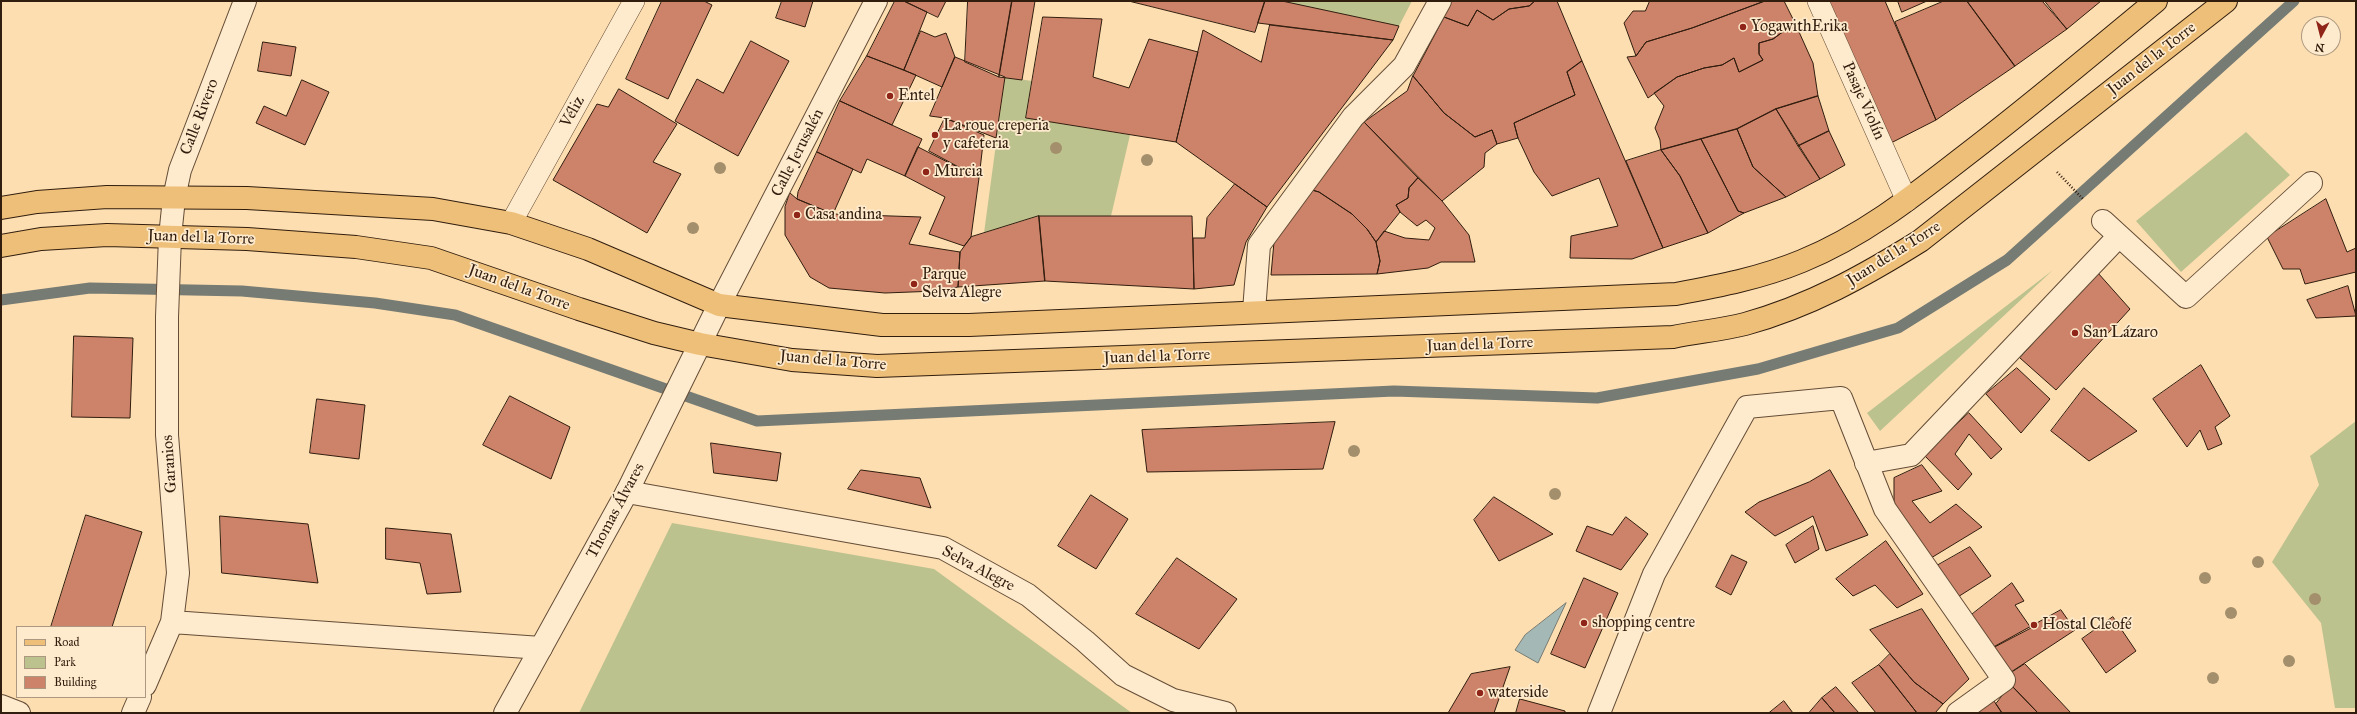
<!DOCTYPE html>
<meta charset="utf-8">
<style>
body{margin:0}
#map{position:relative;width:2357px;height:714px;overflow:hidden;background:#fddeb1;font-family:"IM FELL Great Primer",serif}
canvas{display:block}
.frame{position:absolute;inset:0;border:2px solid #311d0e;pointer-events:none}
.legend{position:absolute;left:16px;top:626px;width:130px;height:72px;box-sizing:border-box;background:#feeacc;border:1px solid #ac9880;margin:0;padding:5px 7px;list-style:none;font-size:12px;color:#311d0e}
.legend li{display:flex;align-items:center;gap:8px;height:20px}
.legend b{width:20px;border:1px solid #ac9880}
.north{position:absolute;left:2301px;top:16px;width:40px;height:40px;box-sizing:border-box;background:#feeacc;border:1px solid #ac9880;border-radius:50%;rotate:187deg;font-size:11px;font-weight:700;line-height:16px;text-align:center;color:#311d0e}
.north::after{content:'';display:block;margin:auto;width:14px;height:18px;background:#8f2418;clip-path:polygon(50% 0,100% 100%,50% 72%,0 100%)}
</style>
<div id="map">
<canvas width="2357" height="714"></canvas>
<div class="frame"></div>
<ul class="legend">
<li><b style="height:5px;background:#eebf78"></b>Road</li>
<li><b style="height:11px;background:#bcc28e"></b>Park</li>
<li><b style="height:11px;background:#cd826a"></b>Building</li>
</ul>
<div class="north">N</div>
</div>
<script>
const context = document.querySelector('canvas').getContext('2d');
context.lineJoin = 'round';
function fill(path, color) { context.fillStyle = color; context.fill(path, 'evenodd'); }
function trace(path, color, width, dash) { context.strokeStyle = color; context.lineWidth = width; context.lineCap = dash ? 'butt' : 'round'; context.setLineDash(dash || []); context.stroke(path); }
function label(font, color, halo, rows, align = 'center') {
  context.font = font + ' "IM FELL Great Primer",serif'; context.lineWidth = 3.5; context.setLineDash([]); context.textBaseline = 'middle'; context.strokeStyle = halo; context.fillStyle = color; for (const [text, x, y, turn = 0] of rows) {
    context.save(); context.translate(x, y); context.rotate((+turn || 0) * Math.PI / 180); context.textAlign = isNaN(turn) ? turn : align; if (halo) context.strokeText(text, 0, 0); context.fillText(text, 0, 0); context.restore();
  }
}
const green = new Path2D(`
 M1278 1H1412L1399 26Z
 M1005 77 1032 81 1026 118 1130 135 1111 216H1039L984 233Z
 M2246 132 2290 175 2181 272 2136 221Z
 M2053 270 1880 431 1867 413Z
 M2356 421V708H2335L2321 623 2272 562 2319 485 2310 456Z
 M672 523 934 569 1132 713H579Z`);
const water = new Path2D(`
 M1566 603 1538 663 1515 650 1525 635Z`);
const stream = new Path2D(`
 M1 300 90 288 242 291 375 303 455 315 757 421 1394 391 1597 398 1758 369 1898 328 2007 260 2294 1`);
const building = new Path2D(`
 M662 1H704L712 5 668 99 626 79Z
 M782 1H813L805 27 776 18Z
 M895 1H904L927 12 904 70 867 56Z
 M904 1H946L938 17Z
 M968 1H1012L999 77 965 62Z
 M1012 1H1035L1022 80 999 77Z
 M1129 1H1265L1255 32Z
 M1265 1H1282L1399 26 1393 40 1258 23Z
 M1450 1H1535L1529 6 1509 9 1493 20 1477 10 1468 26 1444 17Z
 M1535 1H1557L1582 61 1567 72 1575 95 1514 123 1518 138 1497 144 1492 130 1475 137 1444 113 1413 76 1444 17 1468 26 1477 10 1493 20 1509 9 1529 6Z
 M1650 1H1765L1692 28 1646 42 1636 56 1624 23 1633 11H1645Z
 M1765 1H1784L1795 23 1773 39 1759 43V54L1763 60 1739 72 1734 58 1722 65 1704 68 1677 77 1648 98 1627 57 1636 56 1646 42 1692 28Z
 M1826 1H1885L1936 120 1887 145Z
 M1898 1H1927L1902 12Z
 M1944 1H1967L2015 66 1936 120 1895 22Z
 M1967 1H2042L2067 29 2015 66Z
 M2045 1H2101L2067 29Z
 M1043 17 1102 19 1093 77 1129 88 1149 39 1198 52 1176 142 1026 118Z
 M1795 23 1813 63 1818 96 1776 109 1737 129 1661 150 1660 140 1655 128 1664 106 1654 93 1677 77 1704 68 1722 65 1734 58 1739 72 1763 60 1759 54V43L1773 39Z
 M1270 25 1393 40 1267 207 1176 142 1203 30 1261 62Z
 M921 31 935 37 946 33 955 57 942 87 904 70Z
 M751 41 789 61 738 156 675 121 697 79 723 93Z
 M263 42 296 47 291 76 258 71Z
 M867 56 916 75 892 125 840 101Z
 M955 57 1005 77 996 138 945 118 930 116Z
 M1582 61 1663 248 1632 259 1570 258 1571 236 1618 226 1599 178 1552 196 1534 172 1518 138 1514 123 1575 95 1567 72Z
 M1413 76 1444 113 1475 137 1492 130 1497 144 1485 153 1484 167 1442 201 1364 122 1407 91Z
 M302 80 329 92 305 145 256 123 264 106 286 116Z
 M619 89 677 124 653 162 681 174 647 233 553 180 597 104 608 107Z
 M1818 96 1829 131 1798 146 1776 109Z
 M840 101 922 139 905 176 867 159 861 173 817 152Z
 M1776 109 1820 179 1786 197 1753 167 1737 129Z
 M945 118 984 135 979 178 929 151Z
 M1364 122 1418 178 1409 188 1408 198 1396 205 1400 212 1376 242 1367 229 1352 214 1319 192 1312 190Z
 M1737 129 1753 167 1786 197 1744 213 1738 211 1701 139Z
 M1829 131 1845 165 1820 179 1798 146Z
 M1701 139 1738 211 1744 213 1708 233 1680 176 1661 150Z
 M918 147 979 178 971 237 964 246 929 234 945 197 905 176Z
 M1661 150 1680 176 1708 233 1663 248 1626 161Z
 M817 152 853 169 833 214 797 199 798 192Z
 M1418 178 1442 201 1469 235 1475 262H1441L1428 268 1377 274 1380 261 1376 242 1384 231 1405 238 1429 240 1435 228 1426 220 1417 226 1400 212 1396 205 1408 198 1409 188Z
 M1235 184 1267 207 1246 242 1234 285 1194 289 1193 238H1205L1207 218Z
 M1312 190 1319 192 1352 214 1367 229 1376 242 1380 261 1377 274 1271 275 1274 242Z
 M790 193 797 199 833 214 921 217 909 244 960 252 958 287 937 291 885 293 829 288 810 277 785 235V207Z
 M2326 199 2347 252 2356 248V272L2305 284 2300 269H2283L2267 237Z
 M1039 216H1192L1194 289 1045 281Z
 M1039 216 1045 281 958 287 960 252 971 237Z
 M2098 273 2130 309 2056 390 2020 358Z
 M2348 286 2356 316 2316 318 2307 300Z
 M74 336 133 338 130 418 72 417Z
 M2201 365 2230 416 2215 427 2222 444 2208 450 2200 430 2187 447 2153 399Z
 M2017 368 2050 399 2021 433 1986 394Z
 M2084 388 2137 431 2089 461 2051 431Z
 M510 396 570 427 551 479 483 445Z
 M317 399 365 405 359 459 310 453Z
 M1969 413 2002 449 1991 459 1969 434 1955 454 1972 474 1958 490 1924 455Z
 M1335 422 1323 469 1147 472 1142 430Z
 M711 443 781 453 777 481 714 473Z
 M1922 465 1942 491 1912 501 1930 523 1956 504 1982 527 1931 558 1894 506V478Z
 M861 470 920 478 931 508 848 489Z
 M1830 470 1868 535 1826 551 1813 516 1775 536 1745 512 1759 502 1809 482Z
 M1091 495 1128 519 1096 569 1058 546Z
 M1494 497 1553 534 1499 561 1474 520Z
 M86 515 142 532 112 627H51Z
 M220 516 308 524 318 583 222 573Z
 M1626 517 1648 534 1621 570 1576 551 1587 526 1612 535Z
 M1813 526 1819 549 1795 563 1786 545Z
 M386 528 451 534 461 592 427 594 420 563 386 559Z
 M1886 541 1923 594 1897 608 1875 585 1853 596 1836 579Z
 M1970 547 1991 576 1953 600 1933 568Z
 M1732 555 1747 562 1731 595 1716 587Z
 M1177 558 1237 599 1199 649 1136 614Z
 M1584 578 1618 593 1585 668 1551 654Z
 M2012 583 2024 601 2015 605 2031 628 1987 651 1965 620Z
 M1922 609 1969 679 1943 704 1914 682 1870 630Z
 M2061 610 2075 630 2008 674 1987 651Z
 M2113 617 2136 651 2106 673 2082 639Z
 M1890 654 1914 682 1943 704 1935 713H1917L1879 665Z
 M2025 664 2071 713H2038L2011 685 2008 675Z
 M1879 665 1882 668 1917 713H1876L1852 683Z
 M1510 667 1494 713H1448L1471 674Z
 M2011 685 2038 713H2002L1996 704Z
 M1836 687 1859 713H1835L1822 698Z
 M1990 695 2002 713H1965Z
 M1822 698 1835 713H1809Z
 M1520 699 1565 711V713H1516Z
 M1784 701 1793 713H1769Z`);
const path = new Path2D(`
 M2057 172 2083 199`);
const service = new Path2D(`
 M1818 1 1907 201
 M511 223 634 1`);
const pedestrian = new Path2D(`
 M2103 221 2186 297 2311 183
 M1866 463 1911 455 2119 236`);
const minor = new Path2D(`
 M719 305 876 1
 M1254 311 1259 245 1353 117 1404 66 1440 1
 M627 492 943 548 1028 595 1085 641 1123 675 1173 700 1225 713
 M172 622 541 648
 M145 685 172 622 178 573 167 435V317L170 237
 M1 706 19 713
 M133 713 140 697
 M1599 713 1654 574 1747 407 1841 398 1885 509 2004 680 1958 713`);
const tertiary = new Path2D(`
 M170 237 174 198 180 170 245 1
 M505 713 627 492 719 305`);
const primary = new Path2D(`
 M1 208 37 202 107 197 247 198 433 209 511 223 588 249 719 305 882 325H969L1676 294C1719 286 1761 278 1802 261 1861 237 1911 198 1961 159 2028 108 2092 54 2156 1
 M1 246 41 239 107 235 247 239 356 247 431 258 579 309 654 333 700 344 792 360 877 366 1673 337C1697 332 1722 330 1745 324 1810 306 1864 276 1920 241L2226 1`);
const trees = [
 [1056,148],
 [1147,160],
 [720,168],
 [693,228],
 [1354,451],
 [1555,494],
 [2258,562],
 [2205,578],
 [2315,599],
 [2231,613],
 [2289,661],
 [2213,678]
];
const markers = [
 [1743,27,4,"#8f2418"],
 [890,96,4,"#8f2418"],
 [935,135,4,"#8f2418"],
 [926,172,4,"#8f2418"],
 [797,215,4,"#8f2418"],
 [914,284,4,"#8f2418"],
 [2075,333,4,"#8f2418"],
 [1584,623,4,"#8f2418"],
 [2034,625,4,"#8f2418"],
 [1480,693,4,"#8f2418"]
];
const poiNames = [
 ["YogawithErika",1751,27],
 ["Entel",898,96],
 ["La roue creperia",943,126],
 ["y cafeteria",943,144],
 ["Murcia",934,172],
 ["Casa andina",805,215],
 ["Parque",922,275],
 ["Selva Alegre",922,293],
 ["San Lázaro",2083,333],
 ["shopping centre",1592,623],
 ["Hostal Cleofé",2042,625],
 ["waterside",1488,693]
];
const streetNames = [
 ["Juan del la Torre",2152,59,-38],
 ["Pasaje Violín",1863,101,66],
 ["Véliz",573,112,-61],
 ["Calle Rivero",200,117,-69],
 ["Calle Jerusalén",798,153,-63],
 ["Juan del la Torre",201,238,2],
 ["Juan del la Torre",1894,254,-32],
 ["Juan del la Torre",519,288,20],
 ["Juan del la Torre",1480,345,-2],
 ["Juan del la Torre",1157,357,-2],
 ["Juan del la Torre",833,361,5],
 ["Garanios",170,464,-94],
 ["Thomas Álvares",616,511,-62],
 ["Selva Alegre",978,569,28]
];
fill(green, '#bcc28e');
fill(water, '#a4b9b6');
trace(water, '#767b73', 1);
trace(stream, '#767b73', 11);
fill(building, '#cd826a');
trace(building, '#311d0e', 1);
trace(service, '#644d37', 22);
trace(pedestrian, '#644d37', 24);
trace(minor, '#644d37', 24);
trace(tertiary, '#644d37', 24);
trace(primary, '#311d0e', 24);
trace(path, '#311d0e', 2.5, [1, 2]);
trace(service, '#feeacc', 21);
trace(pedestrian, '#feeacc', 22);
trace(minor, '#feeacc', 22);
trace(tertiary, '#feeacc', 22);
trace(primary, '#eebf78', 22);
context.fillStyle = '#a48f6c';
for (const [x, y] of trees) { context.beginPath(); context.arc(x, y, 6, 0, 2 * Math.PI); context.fill(); }
for (const [x, y, r, color] of markers) { const dot = new Path2D(); dot.arc(x, y, r, 0, 2 * Math.PI); context.fillStyle = color; context.fill(dot); trace(dot, '#feeacc', 1.5); }
label('16px', '#311d0e', '#feeacc', poiNames, 'left');
label('16px', '#311d0e', '#feeacc', streetNames);
</script>
